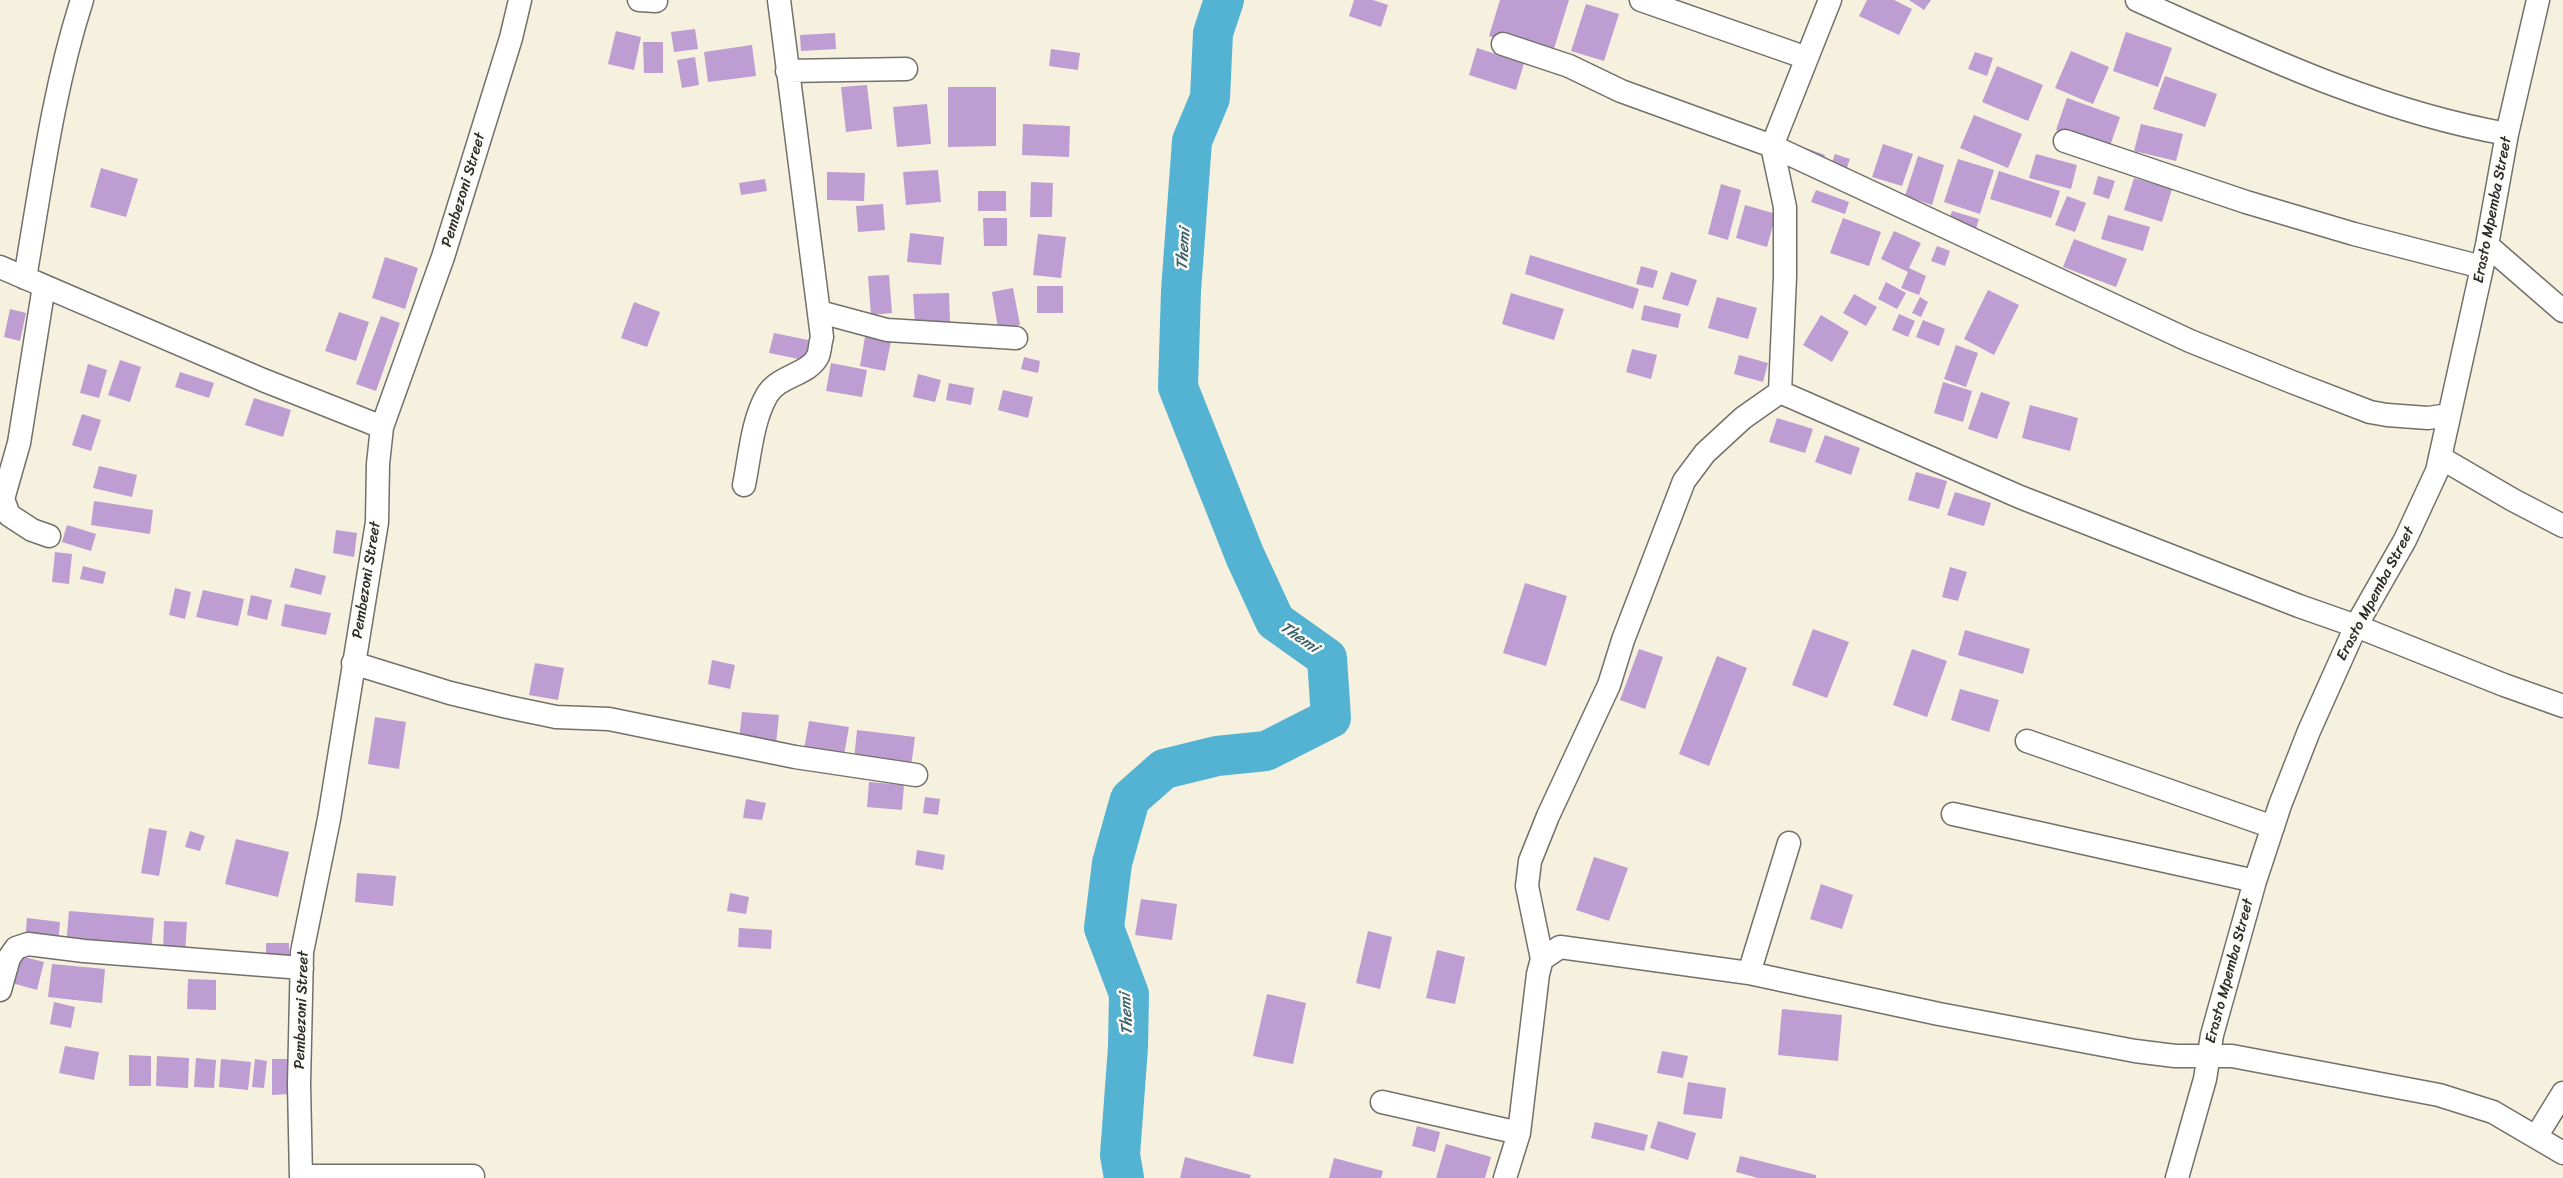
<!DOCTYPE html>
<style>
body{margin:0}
canvas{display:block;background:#f6f0de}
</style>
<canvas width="2563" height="1178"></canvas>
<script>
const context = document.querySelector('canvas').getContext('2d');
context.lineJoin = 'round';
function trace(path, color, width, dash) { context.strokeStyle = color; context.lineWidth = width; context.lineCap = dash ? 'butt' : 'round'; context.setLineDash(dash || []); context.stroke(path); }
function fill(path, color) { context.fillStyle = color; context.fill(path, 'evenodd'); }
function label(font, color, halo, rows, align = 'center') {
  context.font = font + ' Sriracha,sans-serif'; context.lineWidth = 5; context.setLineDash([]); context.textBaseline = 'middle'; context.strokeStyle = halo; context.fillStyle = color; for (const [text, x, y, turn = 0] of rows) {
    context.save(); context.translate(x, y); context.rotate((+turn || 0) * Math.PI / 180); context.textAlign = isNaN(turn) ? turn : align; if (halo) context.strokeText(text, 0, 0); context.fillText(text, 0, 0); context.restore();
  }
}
const river = new Path2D(`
 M1124 1178 1120 1155 1128 1047 1129 994 1104 928 1112 863 1130 799 1164 769 1217 756 1266 751 1331 718 1327 658 1275 621 1245 556 1178 387 1181 291 1192 141 1210 98 1213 33 1224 0`);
const building = new Path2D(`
 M1354 0H1373L1388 5 1381 27 1349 16Z
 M1500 0H1569L1552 55 1489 36Z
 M1867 0H1894L1912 9 1899 35 1859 16Z
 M1909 0H1931L1924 10Z
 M1586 4 1619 14 1604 61 1571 51Z
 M695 29 698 49 674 52 671 32Z
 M616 31 641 37 634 70 608 64Z
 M2126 32 2172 48 2158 87 2113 71Z
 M835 33 836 49 801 51 800 35Z
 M643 42H663V73H644Z
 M752 45 756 76 708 82 704 52Z
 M1477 48 1524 63 1516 90 1469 75Z
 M1051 49 1080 53 1078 70 1049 66Z
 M2071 51 2109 67 2093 104 2055 88Z
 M1975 52 1993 58 1987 76 1968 69Z
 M695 57 699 85 682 88 677 60Z
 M1997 66 2043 85 2028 121 1982 102Z
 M2165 76 2217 94 2205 127 2153 109Z
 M867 85 872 129 846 132 841 87Z
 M948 87H996V146L948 147Z
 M2067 98 2120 117 2109 149 2056 130Z
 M927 104 931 144 897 147 893 107Z
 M1974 115 2022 134 2008 168 1960 148Z
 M1023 124 1070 126 1069 157 1022 155Z
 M2141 124 2183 134 2176 161 2134 151Z
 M1883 144 1913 154 1902 186 1872 177Z
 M1798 145 1825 155 1822 164 1795 155Z
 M1835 154 1850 159 1845 173 1830 168Z
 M2036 154 2077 165 2071 189 2029 178Z
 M1918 156 1944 165 1932 205 1905 196Z
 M1958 159 1994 170 1980 214 1944 202Z
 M101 168 138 179 126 217 90 207Z
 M938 170 941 202 906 205 903 172Z
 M1999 171 2060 191 2051 218 1990 199Z
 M827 172 865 173 864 201 827 200Z
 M2098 176 2115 181 2109 199 2093 194Z
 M2134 178 2172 189 2162 222 2124 210Z
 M765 179 767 191 741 195 739 183Z
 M1031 182 1053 183 1052 217H1030Z
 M1721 184 1741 190 1728 240 1708 234Z
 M1816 190 1849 202 1845 214 1811 202Z
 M978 191H1006V211H978Z
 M2067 196 2086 203 2075 232 2055 225Z
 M883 204 885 230 858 232 856 206Z
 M1745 205 1776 214 1767 247 1736 238Z
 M1952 211 1979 219 1976 229 1949 221Z
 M2108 215 2150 227 2143 251 2101 239Z
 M983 218H1007V246H984Z
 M1843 218 1881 232 1869 266 1830 253Z
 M1894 231 1921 243 1909 268 1926 276 1919 295 1901 288 1908 272 1881 259Z
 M910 233 944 237 941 265 907 262Z
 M1038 234 1066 237 1061 278 1033 275Z
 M2074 239 2127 259 2116 287 2063 267Z
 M1937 246 1950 251 1945 266 1931 261Z
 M1530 255 1639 289 1633 309 1525 274Z
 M385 257 418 268 405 309 372 298Z
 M1641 266 1658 271 1653 288 1636 284Z
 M1671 272 1697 280 1688 306 1662 299Z
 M889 275 892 313 871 315 868 276Z
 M1886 282 1906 293 1897 309 1878 299Z
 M1037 286H1063V313H1037Z
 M1013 288 1020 325 998 328 992 292Z
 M1988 290 2019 305 1994 355 1964 339Z
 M949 293 950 323 915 324 913 294Z
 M1511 293 1564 309 1554 340 1502 324Z
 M1854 294 1877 307 1866 326 1843 313Z
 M1717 297 1757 308 1748 339 1708 328Z
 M1920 297 1928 302 1921 317 1912 313Z
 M634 302 660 312 647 347 621 338Z
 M1644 305 1681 314 1678 328 1641 320Z
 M10 309 26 313 20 341 4 337Z
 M339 312 369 322 356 361 325 351Z
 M1899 314 1915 321 1908 337 1892 330Z
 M1821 315 1849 332 1832 362 1803 345Z
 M381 316 400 323 376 391 356 384Z
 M1923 320 1945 329 1939 346 1916 337Z
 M774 333 813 341 809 361 769 353Z
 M865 337 891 341 885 371 860 366Z
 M1956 345 1978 353 1966 387 1944 379Z
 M1632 349 1657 355 1651 379 1626 372Z
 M1739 355 1768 363 1763 382 1734 374Z
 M1024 357 1040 361 1038 373 1021 369Z
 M120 360 141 367 130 402 108 395Z
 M831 363 867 370 862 397 826 391Z
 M88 364 107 370 99 398 80 393Z
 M180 372 214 383 209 398 175 387Z
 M918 374 941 380 935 402 913 397Z
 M1943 382 1972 391 1963 422 1934 413Z
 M949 383 974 388 971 405 946 400Z
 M1003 390 1033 397 1028 418 998 410Z
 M1981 392 2010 402 1997 439 1968 429Z
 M254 398 291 410 283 437 245 425Z
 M2030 405 2078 418 2070 451 2022 438Z
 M82 414 101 420 91 451 72 445Z
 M1777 418 1813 429 1805 453 1769 442Z
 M1825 435 1860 448 1851 475 1815 462Z
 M99 466 137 475 132 497 93 488Z
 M1916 472 1947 481 1939 509 1908 500Z
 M1955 492 1991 503 1984 526 1947 515Z
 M94 501 153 510 150 534 91 525Z
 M67 525 96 534 91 551 62 542Z
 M336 530 357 533 354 557 333 553Z
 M55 552 72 554 69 584 52 582Z
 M83 566 106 572 103 584 80 579Z
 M1950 567 1967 572 1958 601 1942 597Z
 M295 568 326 576 321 595 290 587Z
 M1525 583 1567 596 1546 666 1503 653Z
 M175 588 191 592 185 619 169 615Z
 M203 590 244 599 238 626 196 617Z
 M251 595 272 600 267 620 247 615Z
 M285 604 331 613 326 635 281 626Z
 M1813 629 1849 642 1827 698 1792 685Z
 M1965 630 2030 649 2023 674 1958 655Z
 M1639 649 1663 657 1645 709 1620 700Z
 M1912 649 1947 661 1927 717 1893 705Z
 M1717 656 1747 668 1709 766 1679 754Z
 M712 660 735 665 730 689 708 684Z
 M535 663 564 668 558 700 529 695Z
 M1960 689 1999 700 1989 732 1951 720Z
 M742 712 779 715 776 744 739 740Z
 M375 717 406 722 399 769 368 764Z
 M809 721 849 727 844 755 804 749Z
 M857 730 915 737 911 767 854 760Z
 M869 782 904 785 902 810 867 807Z
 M925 797 940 799 938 815 923 813Z
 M746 799 766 803 762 820 743 818Z
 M149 828 167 831 159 876 141 873Z
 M190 831 205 836 200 851 185 847Z
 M236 839 289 852 278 897 225 884Z
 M917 850 945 855 943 870 915 865Z
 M1594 857 1628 868 1609 921 1576 910Z
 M357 873 396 876 393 906 355 902Z
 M1821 884 1853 895 1842 929 1810 919Z
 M730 893 749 897 746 914 727 911Z
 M1141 899 1177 904 1172 940 1135 935Z
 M69 911 154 918 151 952 66 946Z
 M27 918 60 922 58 944 25 940Z
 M164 921 187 922 185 954 163 953Z
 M739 928 772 930 771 949 738 947Z
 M1368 931 1392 937 1380 989 1356 983Z
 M266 943H289V961L266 960Z
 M1437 950 1465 957 1455 1004 1426 998Z
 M20 956 44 962 37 990 12 983Z
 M52 964 105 969 102 1003 48 997Z
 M188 979 216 980V1010L187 1009Z
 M1267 994 1306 1003 1293 1064 1253 1056Z
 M54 1002 75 1007 71 1028 50 1024Z
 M1782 1009 1842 1015 1838 1061 1778 1055Z
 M65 1046 99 1052 94 1080 59 1073Z
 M1662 1051 1688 1056 1683 1078 1657 1073Z
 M129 1055 151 1056V1086H129Z
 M157 1056 189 1058 188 1088 156 1086Z
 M196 1058 216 1060 214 1088 194 1087Z
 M221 1059 251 1062 248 1090 219 1087Z
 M255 1059 267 1061 264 1088 252 1087Z
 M272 1059H290V1094L272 1095Z
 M1688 1082 1726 1088 1722 1119 1683 1114Z
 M1658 1121 1696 1133 1688 1160 1650 1148Z
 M1595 1122 1648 1135 1644 1151 1591 1138Z
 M1417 1126 1440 1132 1435 1152 1412 1146Z
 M1446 1144 1491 1157 1485 1178H1436Z
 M1740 1156 1816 1175V1178H1758L1736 1172Z
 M1185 1157 1251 1175 1250 1178H1180Z
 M1334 1158 1383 1171 1381 1178H1329Z`);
const minor = new Path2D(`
 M639 0 656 1
 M1641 0 1807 58
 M2137 0C2258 54 2376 111 2507 134
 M1503 44 1569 66 1621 91 1772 146 2190 341 2292 382 2370 412 2387 415 2428 418 2449 415
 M787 71 906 69
 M2065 141 2246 202 2354 234 2482 267
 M2487 245 2563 311
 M0 267 263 380 382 427
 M25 278C41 185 53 90 82 0
 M44 286 19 443 3 499 9 515 32 530 49 536
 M820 312 887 330 1016 338
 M1780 392 2020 497 2299 606 2356 626 2504 685 2563 706
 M1780 392 1785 277V207L1772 146 1830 0
 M2441 458 2513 500 2563 526
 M744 485C750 456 752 421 767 395 779 375 809 375 818 356 820 351 820 343 822 337L779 0
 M353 663 450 693 508 707 556 717 609 719 795 757 916 775
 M2027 741 2273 827
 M1953 814 2255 881
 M1542 959 1527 886 1530 861 1548 816 1609 685 1623 640 1684 481 1705 453 1743 418 1780 392
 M1749 973 1789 843
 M0 990 9 958 16 948 28 944 84 951 302 968
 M1382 1102 1519 1133
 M2536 1137 2563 1093
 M301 1176H473
 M301 1178 299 1084 302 952 329 819 377 522 378 464 382 427 443 257 511 38 520 0
 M1505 1178 1519 1133 1538 974 1542 959 1560 947 1749 973 1939 1014 2135 1051 2175 1056H2232L2439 1095 2493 1112 2563 1153
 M2177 1178 2205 1079 2212 1035 2255 881 2280 805 2309 731 2356 626 2405 540 2437 471 2487 245 2507 134 2538 0`);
const streetNames = [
 ["Pembezoni Street",464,190,-73],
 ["Erasto Mpemba Street",2493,210,-79],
 ["Pembezoni Street",367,580,-81],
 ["Erasto Mpemba Street",2376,594,-62],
 ["Erasto Mpemba Street",2230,971,-75],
 ["Pembezoni Street",302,1010,-88]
];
const waterNames = [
 ["Themi",1184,249,-86],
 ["Themi",1299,638,35],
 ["Themi",1127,1014,-93]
];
trace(river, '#54b3d2', 40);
fill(building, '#be9dd2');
trace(minor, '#72706a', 25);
trace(minor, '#fff', 22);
label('15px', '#2b2b2b', '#fdfcf7', streetNames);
label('italic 16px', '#3b616e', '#fdfcf7', waterNames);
</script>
